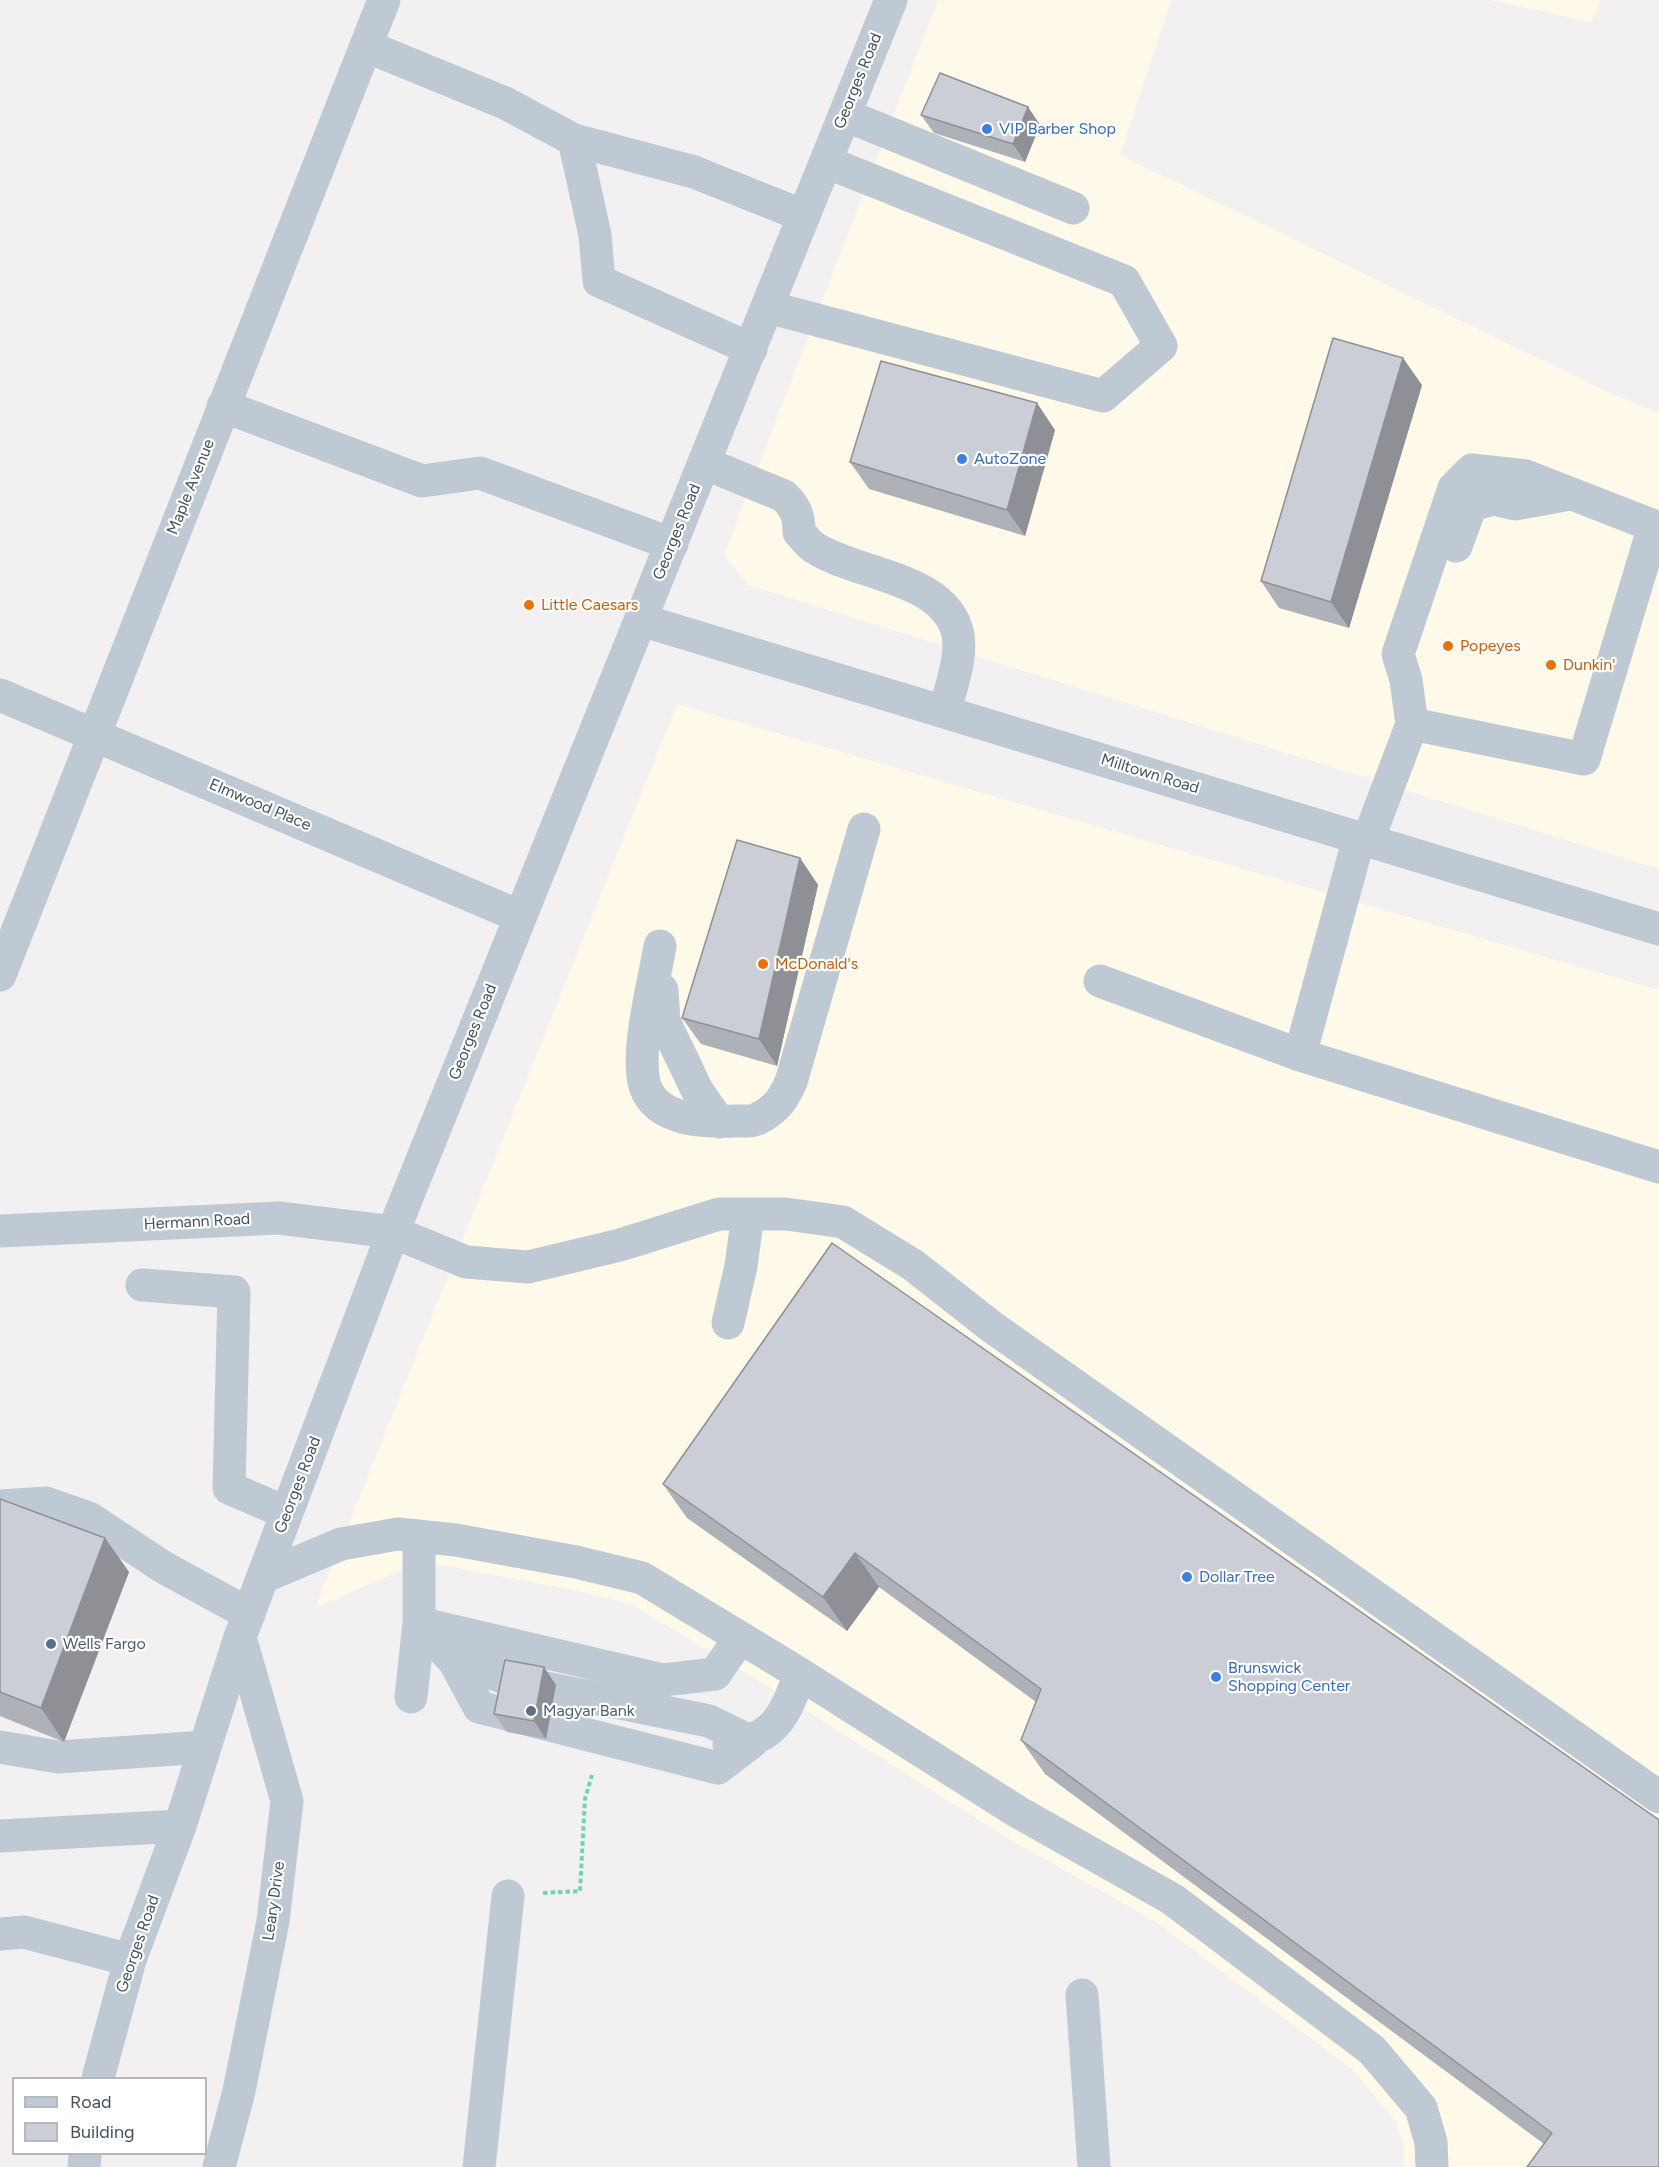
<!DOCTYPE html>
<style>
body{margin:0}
#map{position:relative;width:1659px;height:2167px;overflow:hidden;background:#f2f0f0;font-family:Figtree,sans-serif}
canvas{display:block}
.legend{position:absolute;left:12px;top:2077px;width:195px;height:78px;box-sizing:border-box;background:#fff;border:2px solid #b5b9bf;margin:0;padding:8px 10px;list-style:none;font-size:18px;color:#46515f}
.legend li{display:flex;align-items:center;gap:12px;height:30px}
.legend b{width:30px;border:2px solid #b5b9bf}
</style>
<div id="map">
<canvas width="1659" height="2167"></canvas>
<ul class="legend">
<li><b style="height:8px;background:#bfc9d3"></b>Road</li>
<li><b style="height:16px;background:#cbced6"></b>Building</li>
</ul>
</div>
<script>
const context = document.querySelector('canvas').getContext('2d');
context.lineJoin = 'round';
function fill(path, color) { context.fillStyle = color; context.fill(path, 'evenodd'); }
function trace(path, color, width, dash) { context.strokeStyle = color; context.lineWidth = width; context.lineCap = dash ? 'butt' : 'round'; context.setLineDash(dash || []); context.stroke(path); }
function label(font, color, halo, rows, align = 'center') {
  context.font = font + ' Figtree,sans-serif'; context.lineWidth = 4.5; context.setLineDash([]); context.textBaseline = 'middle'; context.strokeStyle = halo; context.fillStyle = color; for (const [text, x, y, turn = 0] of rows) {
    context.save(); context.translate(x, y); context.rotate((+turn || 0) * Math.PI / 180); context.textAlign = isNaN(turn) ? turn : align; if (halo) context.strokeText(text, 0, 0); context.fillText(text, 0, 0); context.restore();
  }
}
const commercial = new Path2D(`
 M938 0H1171L1120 155 1589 383 1659 414V869L748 585 724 555Z
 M1489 0H1601L1591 22Z
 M677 704 1659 990V2167H1404V2147L1396 2122 1353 2070 1156 1922 1004 1836 777 1692 631 1604 583 1592 452 1567 416 1564 315 1608Z`);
const path = new Path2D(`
 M543 1893 580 1891 585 1799 592 1775`);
const minor = new Path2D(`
 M366 46 505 103 574 140 595 235 599 281 751 349
 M845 115 1073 208
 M574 140 694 172 804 216
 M768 307 1103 396 1161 346 1124 281 826 162
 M223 406 422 481 480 473 672 544
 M704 463 784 496C796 508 799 516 799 532 804 537 809 545 815 548 856 575 947 577 958 635 962 660 950 688 945 712
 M1456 546 1471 505 1493 499 1515 504 1570 494
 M641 620 1659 929
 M0 695 519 916
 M1368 840 1412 724 1406 680 1398 654 1454 488 1472 470 1526 476 1654 526 1584 759 1412 724
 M660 946C654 983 635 1052 645 1086 657 1122 707 1122 737 1121 744 1121 753 1122 759 1118 777 1109 783 1099 791 1082L864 829
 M0 975 384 0
 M1100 981 1300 1055 1659 1167
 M662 990 664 1021 697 1090 719 1122
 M1300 1055 1359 838
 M0 1231 279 1218 393 1232 466 1262 528 1267 620 1245 719 1214H786L843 1222 913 1265 992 1327 1659 1797
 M142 1285 234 1292 229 1488 287 1513
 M728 1323 741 1266 748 1214
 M0 1506 46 1503 89 1518 163 1567 249 1614
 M419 1536V1623L663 1680 715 1674 740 1638
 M263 1577 341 1544 398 1534 456 1540 576 1562 642 1578 792 1669 1018 1812 1172 1899 1372 2050 1421 2108 1431 2142 1432 2167
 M419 1623 468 1676
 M453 1659 516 1682 709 1721 752 1742 718 1768 479 1707Z
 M411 1697 419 1623
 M729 1745C776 1739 785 1714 800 1674
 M0 1747 58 1757 205 1747
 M0 1836 180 1826
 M0 1934 24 1932 130 1960
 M1082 1995 1094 2167
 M98 2078 130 1960 180 1826 240 1637 393 1232 891 0
 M84 2167 85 2154
 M219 2167 239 2091 273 1921 287 1801 240 1637
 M479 2167 508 1896`);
const wall = new Path2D(`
 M1028 107 1040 125 1025 162 934 133 921 115Z
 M1422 385 1349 628 1279 608 1261 581Z
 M1055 430 1025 536 869 489 850 462Z
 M800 858 818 885 777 1066 701 1044 682 1018Z
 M832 1243 1659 2167 1544 2144 1045 1774 1021 1740 1036 1702 879 1587 847 1631 687 1518 663 1484Z
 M0 1499 105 1538 129 1572 64 1742 0 1716Z
 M556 1685 546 1739 507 1732 494 1714Z`);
const shadedWall = new Path2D(`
 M1028 107 1040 125 1025 162 1013 144Z
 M1403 358 1422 385 1349 628 1331 602Z
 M1037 403 1055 430 1025 536 1007 510Z
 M800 858 818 885 777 1066 759 1039Z
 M105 1538 129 1572 64 1742 41 1708Z
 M855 1553 879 1587 847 1631 823 1597Z
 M544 1667 556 1685 546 1739 534 1721Z`);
const building = new Path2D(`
 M940 73 1028 107 1013 144 921 115Z
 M1333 338 1403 358 1331 602 1261 581Z
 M881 361 1037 403 1007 510 850 462Z
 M737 840 800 858 759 1039 682 1018Z
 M832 1243 1659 1820V2167H1527L1552 2133 1021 1740 1041 1689 855 1553 823 1597 663 1484Z
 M0 1499 105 1538 41 1708 0 1692Z
 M505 1660 544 1667 534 1721 494 1714Z`);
const markers = [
 [987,129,6,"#3f7fe0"],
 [962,459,6,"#3f7fe0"],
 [529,605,6,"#e8710a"],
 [1448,646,6,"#e8710a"],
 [1551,665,6,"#e8710a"],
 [763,964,6,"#e8710a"],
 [1187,1577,6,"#3f7fe0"],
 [51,1644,6,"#5c6f8a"],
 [1216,1677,6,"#3f7fe0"],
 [531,1711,6,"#5c6f8a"]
];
const streetNames = [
 ["Georges Road",858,81,-68],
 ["Maple Avenue",191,487,-68],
 ["Georges Road",677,532,-68],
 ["Milltown Road",1150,774,17],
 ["Elmwood Place",260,805,23],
 ["Georges Road",473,1032,-68],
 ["Hermann Road",197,1222,-3],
 ["Georges Road",298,1485,-69],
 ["Leary Drive",274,1901,-82],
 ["Georges Road",138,1944,-71]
];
const shopNames = [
 ["VIP Barber Shop",999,129],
 ["AutoZone",974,459],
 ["Dollar Tree",1199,1577],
 ["Brunswick",1228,1668],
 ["Shopping Center",1228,1686]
];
const foodNames = [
 ["Little Caesars",541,605],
 ["Popeyes",1460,646],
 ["Dunkin'",1563,665],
 ["McDonald's",775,964]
];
const serviceNames = [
 ["Wells Fargo",63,1644],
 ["Magyar Bank",543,1711]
];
fill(commercial, '#fef9e8');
trace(path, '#6fd5ab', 4, [4.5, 3]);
trace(minor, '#bfc9d3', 33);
fill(wall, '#afb1b8');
fill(shadedWall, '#8e9096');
fill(building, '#cbced6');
trace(building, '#8e9096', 1.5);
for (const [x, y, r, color] of markers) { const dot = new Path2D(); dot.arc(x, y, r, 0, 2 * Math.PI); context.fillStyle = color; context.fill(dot); trace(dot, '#fff', 2); }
label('16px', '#46515f', '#fff', streetNames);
label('16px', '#366cbe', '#fff', shopNames, 'left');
label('16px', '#c56008', '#fff', foodNames, 'left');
label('16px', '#4e5e75', '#fff', serviceNames, 'left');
</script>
